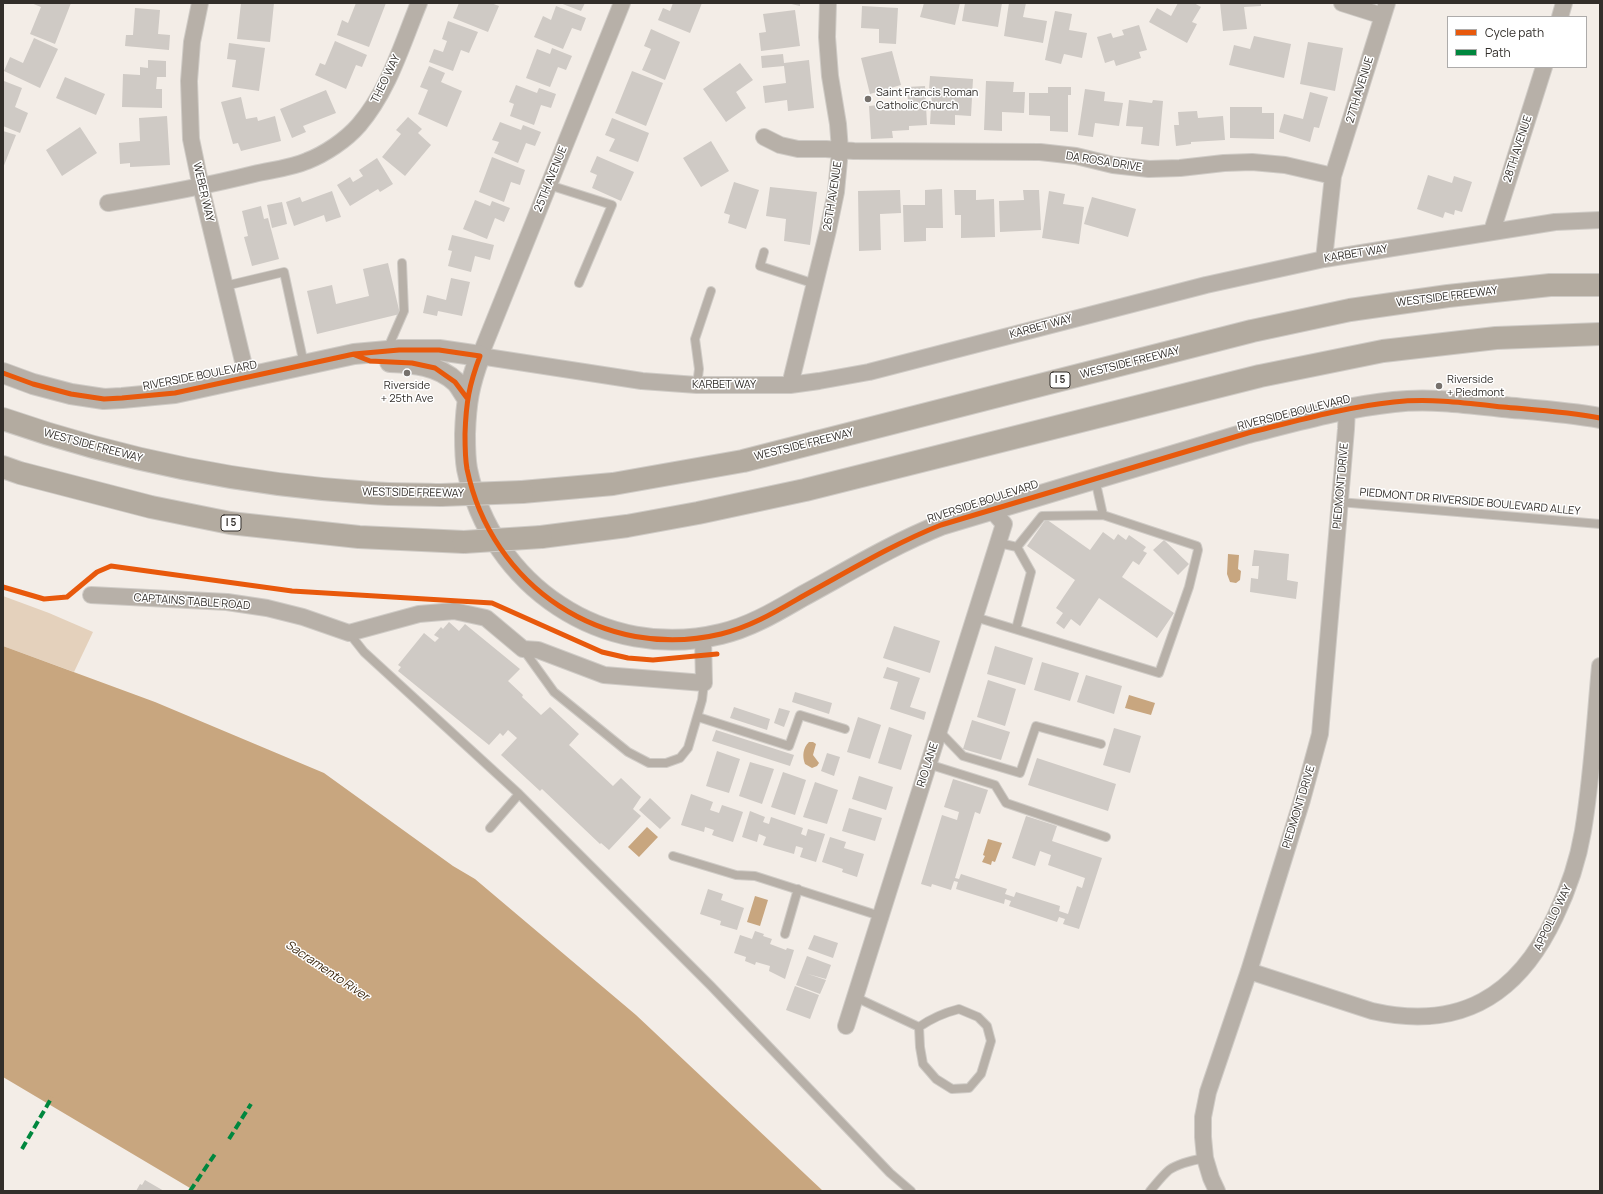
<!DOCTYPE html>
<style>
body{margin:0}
#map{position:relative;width:1603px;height:1194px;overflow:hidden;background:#f3ede7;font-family:Manrope,sans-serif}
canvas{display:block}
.frame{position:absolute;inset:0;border:4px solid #322e2a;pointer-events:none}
.legend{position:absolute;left:1447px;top:16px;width:140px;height:52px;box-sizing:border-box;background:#fff;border:1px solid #adabaa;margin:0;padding:5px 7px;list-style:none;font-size:12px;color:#322e2a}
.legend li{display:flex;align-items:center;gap:8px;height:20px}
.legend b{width:20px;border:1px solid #adabaa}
</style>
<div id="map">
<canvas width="1603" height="1194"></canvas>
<div class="frame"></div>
<ul class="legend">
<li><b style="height:5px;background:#e8590c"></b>Cycle path</li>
<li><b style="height:5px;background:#00873e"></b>Path</li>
</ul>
</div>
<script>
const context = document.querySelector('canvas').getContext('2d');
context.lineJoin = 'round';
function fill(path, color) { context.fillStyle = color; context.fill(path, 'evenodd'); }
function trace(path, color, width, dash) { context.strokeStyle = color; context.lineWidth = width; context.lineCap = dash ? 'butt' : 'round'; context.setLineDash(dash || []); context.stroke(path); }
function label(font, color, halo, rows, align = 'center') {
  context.font = font + ' Manrope,sans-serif'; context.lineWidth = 3; context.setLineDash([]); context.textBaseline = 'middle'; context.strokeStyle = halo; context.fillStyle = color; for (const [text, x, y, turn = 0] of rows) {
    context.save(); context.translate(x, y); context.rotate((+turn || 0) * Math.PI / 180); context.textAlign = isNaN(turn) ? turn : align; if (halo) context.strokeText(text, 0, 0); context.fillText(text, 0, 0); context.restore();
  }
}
const green = new Path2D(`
 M3 596 49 613 93 632 74 672 3 646Z`);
const water = new Path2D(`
 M1228 554 1239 555 1238 569 1241 571 1240 580 1236 583 1230 582 1227 574Z
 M3 646 155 702 324 773 453 866 475 879 636 1015 823 1191H195L3 1077Z
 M1129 695 1155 703 1151 715 1125 708Z
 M809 742H813L816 744 813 755 819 763 817 766 812 768 805 764C802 756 803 748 809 742Z
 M647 827 658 837 639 857 628 847Z
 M988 839 1002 843 995 862 992 861 991 865 982 862 985 856 983 855Z
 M755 896 768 900 760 926 747 922Z`);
const building = new Path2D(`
 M31 3H71L55 44 30 34 41 7Z
 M241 3H274L270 42 237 39Z
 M356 3H386L369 47 337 35 342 20 348 23Z
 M459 3H491L499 6 488 32 453 18Z
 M560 3H585L581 11Z
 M673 3H702L690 33 658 20 663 8 670 11Z
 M787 3H800V6Z
 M924 3H960L955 25 920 17Z
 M965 3H1002L998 27 962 21Z
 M1009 3H1026L1023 17 1047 21 1043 43 1004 36Z
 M1178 3H1194L1201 7 1192 22 1197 24 1187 43 1149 22 1157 8 1171 16Z
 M1220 3H1261V6L1244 7 1247 29 1223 31Z
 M556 6 586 18 581 31 572 28 563 49 534 37 543 16 551 20Z
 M862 6 898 8 896 44 879 43V29L861 28Z
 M135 8 160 10 158 34 170 35 169 50 125 46 126 35H133Z
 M795 10 800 46 761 51 759 33 766 32 763 14Z
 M1055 11 1072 14 1069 30 1087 33 1082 58 1064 54 1061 64 1045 60Z
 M448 21 478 32 469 53 461 50 453 71 429 62 434 49 443 52 447 41 442 39Z
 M1139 25 1147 50 1139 52 1141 58 1116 66 1114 60 1105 63 1097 37 1111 33 1113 38 1124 35 1122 30Z
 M651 29 680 42 665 80 642 70 651 49 644 46Z
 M1254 36 1291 44 1284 78 1229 65 1234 45 1250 49Z
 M34 38 58 49 40 88 4 71 10 57 23 63Z
 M335 41 367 55 362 67 356 65 346 89 315 75 320 63 325 65Z
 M1308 42 1343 48 1335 91 1300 84Z
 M229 43 265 48 259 91 232 87 236 60 227 59Z
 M552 48 572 56 566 70 558 67 550 87 526 78 537 49 550 54Z
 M892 51 901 85 870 94 861 58Z
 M783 54 784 63 809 60 814 108 788 111 787 100 765 103 763 86 786 83 784 66 762 68 761 56Z
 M148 60 166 61V77H157L156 89H162V108L122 107 123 74 140 75V67L148 68Z
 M740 63 753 80 736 92 746 108 726 122 703 89Z
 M429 66 445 73 441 82 462 91 447 127 418 114 428 90 420 87Z
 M632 71 663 83 646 126 615 113Z
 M930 76 973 79 971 116 955 115V125L930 124 932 90H929Z
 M65 77 105 94 96 115 56 98Z
 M4 81 22 88 15 107 28 113 20 133 3 126V84Z
 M986 81 1014 82 1013 92H1025L1024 113 1002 112V131L984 130Z
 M516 85 537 93 539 88 556 94 551 108 541 105 534 125 510 116 514 104 509 102Z
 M925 86 927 125 909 126V130L892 131 893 138 871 139 869 106 908 102 907 87Z
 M1048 87H1071V95H1068V132L1050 131V116L1029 115V93H1048Z
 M1085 89 1105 92 1104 101 1123 103 1119 126 1095 123 1093 137 1078 135Z
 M326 90 336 113 303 126 306 132 292 138 280 109Z
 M1310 92 1328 97 1319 128 1314 127 1310 142 1279 132 1284 114 1303 119Z
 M241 97 246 119 257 117 258 121 275 116 281 141 241 151 238 143 233 144 221 102Z
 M1129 100 1152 103 1153 100 1163 101 1159 146 1141 144 1143 127 1126 126Z
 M1230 107H1262V113H1274V139L1230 138Z
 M1197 111 1198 118 1223 116 1225 140 1191 142V144L1176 146 1174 125H1179L1178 112Z
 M167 116 170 165 130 167V163L120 164 119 143 140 141 139 118Z
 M408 117 422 129 418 133 431 145 405 176 382 157 401 134 396 130Z
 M612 118 649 133 638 162 609 151 615 139 605 135Z
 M500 122 521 130 523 125 541 132 535 146 526 143 518 163 494 153 499 142 492 140Z
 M80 127 97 153 62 176 46 150Z
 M3 131 16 135 3 168Z
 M711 141 729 171 701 187 683 158Z
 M597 156 634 172 621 201 592 188 597 175 590 172Z
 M492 157 525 170 520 185 511 182 504 202 479 192Z
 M377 158 393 184 380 192 378 189 350 206 337 185 350 177 353 182 363 176 359 170Z
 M1428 175 1452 183 1454 176 1472 182 1462 212 1455 210 1454 215 1445 212 1443 218 1417 209Z
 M734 182 759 190 746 229 728 223 730 215 724 213Z
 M770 187 817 192 810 245 784 241 786 219 766 216Z
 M942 189 943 228H926V241L904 242 903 205H925V190Z
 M900 190 901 213 880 214 881 250 859 251 858 191Z
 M954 190H976V200L994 199 995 237 961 238V215H955Z
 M1023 190H1039L1041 230 1000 232 999 201 1024 200Z
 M332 191 341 217 326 222 324 215 294 226 286 202 300 197 302 202Z
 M1049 191 1065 194 1063 204 1084 207 1079 244 1042 238Z
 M1092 197 1136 209 1128 237 1084 224Z
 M475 200 490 206 492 201 510 208 504 222 495 218 487 239 463 229Z
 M282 202 287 224 272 228 267 205Z
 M261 206 264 219 268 218 279 259 252 266 244 237 248 236 242 211Z
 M452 235 494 245 490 260 475 256 471 272 448 266 452 251 448 250Z
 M388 263 400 314 317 334 307 291 332 285 336 304 369 296 363 269Z
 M451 278 470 282 462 316 438 311 437 316 423 313 427 295 446 300Z
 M1046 519 1090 550 1103 532 1114 540 1118 534 1126 540 1129 535 1146 547 1143 551 1147 553 1139 565 1133 561 1122 577 1174 613 1157 638 1099 598 1080 626 1071 619 1064 629 1056 623 1063 613 1056 608 1075 580 1027 546Z
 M1164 540 1189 564 1178 575 1153 550Z
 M1254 550 1289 554 1287 580 1298 582 1296 599 1250 592 1251 578 1258 579 1259 566H1252Z
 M449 622 459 631 465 624 520 669 508 681 523 695 522 697 541 715 550 707 579 734 569 745 613 786 621 778 641 797 633 809 641 816 609 850 601 843 600 844 542 789 540 791 501 755 517 738 508 730 503 736 500 733 489 745 398 671 401 667 398 665 424 633 435 642 439 638 434 635 441 627 443 629Z
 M894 626 940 641 930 673 883 658Z
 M995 646 1033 658 1025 685 987 674Z
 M1042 662 1079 673 1070 701 1034 690Z
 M887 667 920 678 910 707 926 712 924 720 890 709 898 682 883 678Z
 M1086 675 1122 686 1114 714 1077 702Z
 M988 680 1016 689 1005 726 977 717Z
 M795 692 832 703 829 714 792 702Z
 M734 707 770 719 767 730 730 718Z
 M779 708 790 711 784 727 774 723Z
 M858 717 881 725 870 759 847 752Z
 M972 720 1010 732 1001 760 963 749Z
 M889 727 912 735 901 770 878 763Z
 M1114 728 1141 736 1130 773 1103 765Z
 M716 730 794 755 790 766 712 741Z
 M717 751 740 759 729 793 706 786Z
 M827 753 840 757 834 776 821 771Z
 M1037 758 1116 784 1108 811 1028 785Z
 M750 762 774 769 762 804 739 796Z
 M783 772 806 780 795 815 771 807Z
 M859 776 893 787 886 810 852 799Z
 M953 779 988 790 980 814 975 812 955 878 959 879 961 874 1007 889 1005 894 1014 897 1016 892 1060 906 1059 911 1068 914 1077 886 1082 888 1085 878 1048 865 1051 855 1040 851 1035 866 1012 858 1026 816 1057 826 1052 841 1102 858 1079 929 1063 924 1065 919 1059 917 1057 922 1009 906 1011 901 1005 899 1004 904 956 889 958 882 954 881 951 890 932 884 931 887 921 884 942 815 957 820 959 812 944 807Z
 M815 782 838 790 827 824 803 817Z
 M691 794 713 802 710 810 719 813 722 805 743 812 733 842 712 835 714 830 705 827 704 832 681 825Z
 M650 798 671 818 660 829 639 810Z
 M849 808 882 818 875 841 842 831Z
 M750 811 765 817 763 822 769 824 771 817 803 828 801 834 806 836 808 829 825 834 816 862 800 857 803 848 796 846 794 854 763 845 766 837 759 834 757 842 742 837Z
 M830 837 846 842 844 848 864 854 857 877 842 872 843 869 822 862Z
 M708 889 723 894 721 900 744 908 737 930 720 925 721 921 700 914Z
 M755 931 764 934 763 936 772 939 770 944 786 950 787 948 794 950 785 979 769 971 770 966 756 962 755 965 745 961 746 957 734 953 740 935 752 939Z
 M814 935 838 943 833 958 808 949Z
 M807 956 831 965 826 979 808 974 826 980 820 994 796 985Z
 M795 986 819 995 810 1019 786 1010Z
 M145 1180 164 1191H136L140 1184 142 1185Z`);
const service = new Path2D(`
 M549 185 612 205 579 283
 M764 252 760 266 815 284
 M225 286 284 272 304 364
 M387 350 404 311 402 263
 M697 385 699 369 695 339 711 291
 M1095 479 1103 515
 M1339 502 1600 524
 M999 543 1017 547
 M975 617 1159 673 1189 587 1198 550 1197 546 1103 515 1042 516 1017 547 1031 572 1016 629
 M349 633 364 652 519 794 711 986 890 1173 911 1191
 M523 649 554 692 628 752 649 763H666L680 758 688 748 702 700 704 683
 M698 717 789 746 800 715 845 729
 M939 731 963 756 1020 773 1036 726 1101 744
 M928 764 995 785 1006 803 1106 837
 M490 828 519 794
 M673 856 736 875 755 876 880 916
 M785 934 798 889
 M855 997 919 1027
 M959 1009 978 1017 987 1026 991 1041 981 1074 969 1088 952 1089 936 1079 923 1064 920 1047 919 1027C932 1018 943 1013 959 1009Z
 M1150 1191C1156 1184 1162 1176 1169 1170 1179 1163 1194 1160 1205 1158`);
const minor = new Path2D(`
 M200 3 192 42 189 81 191 139 201 187 247 378
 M622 3 480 356 642 381 697 385H790L819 381 869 372 1206 285 1324 259 1555 222 1600 220
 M1342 3 1383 16
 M1560 17 1564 3
 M764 137 780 145 798 149H826L854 151 1040 152 1076 156 1113 165 1149 169 1180 168 1224 163 1252 162 1285 165 1333 176
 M108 203C157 195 206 186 254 174 271 170 291 168 307 161 325 154 346 140 359 125 389 90 402 44 419 3
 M1492 231 1544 67
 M1324 259 1333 176 1387 3
 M790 385 828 230 836 192 840 150 838 124 830 76 827 37 828 3
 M91 595 227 602 267 608 303 617 349 633 419 614 454 611 486 618 523 649 538 650 604 675 704 683 703 637
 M1249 971 1372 1011C1460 1031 1518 996 1555 917 1568 890 1578 861 1583 831 1592 777 1595 721 1600 666
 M846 1026 1004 524 991 509
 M1217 1191 1211 1178 1205 1158 1203 1137V1117L1208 1092 1249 971 1302 800 1320 734 1346 429 1347 409`);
const tertiary = new Path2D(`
 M390 362C413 363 438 365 456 382 460 386 463 393 467 398
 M3 373 33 384 71 394 104 399 122 398 175 393 354 354 399 350H439L480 356C469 385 466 403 465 434 465 446 465 458 467 469 491 586 604 662 721 634 751 627 777 611 803 596 849 571 893 544 941 525L1248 433C1296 421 1345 407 1394 402 1430 398 1467 403 1503 407 1536 410 1568 412 1600 418`);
const motorway = new Path2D(`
 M3 419C121 460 246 485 371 493 395 495 418 494 441 495
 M3 467 20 473 151 507 230 523 359 537 464 542
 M522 492 613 484 743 461 1252 331 1350 310 1448 296 1550 285H1600
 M541 537 627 526 698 513 805 490 1260 376 1383 351 1496 338 1600 334`);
const motorwayBridge = new Path2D(`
 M441 495 522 492
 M464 542 541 537`);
const quiet = new Path2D(`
 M229 1139 251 1104
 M22 1149 52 1097
 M190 1191 215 1154`);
const cycleway = new Path2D(`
 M355 355 370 361 412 363 435 368 455 382 467 398
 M3 373 33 384 71 394 104 399 122 398 175 393 354 354 399 350H439L480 356C469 385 466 403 465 434 465 446 465 458 467 469 491 586 604 662 721 634 751 627 777 611 803 596 849 571 893 544 941 525L1248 433C1296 421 1345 407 1394 402 1430 398 1467 403 1503 407 1536 410 1568 412 1600 418
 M3 587 44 599 67 597 97 572 111 566 292 591 492 603 602 652 628 658 653 660 717 654`);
const markers = [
 [868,99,4,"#76716c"],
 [407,373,4,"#76716c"],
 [1439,386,4,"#76716c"]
];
const shields = [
 [1060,380,20],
 [231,523,20]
];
const shieldNames = [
 ["I 5",1060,380],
 ["I 5",231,523]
];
const streetNames = [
 ["THEO WAY",386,79,-64],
 ["27TH AVENUE",1360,90,-73],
 ["28TH AVENUE",1518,149,-72],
 ["DA ROSA DRIVE",1104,162,9],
 ["25TH AVENUE",551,179,-68],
 ["WEBER WAY",203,192,77],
 ["26TH AVENUE",833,196,-81],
 ["KARBET WAY",1356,254,-9],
 ["WESTSIDE FREEWAY",1447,297,-7],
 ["KARBET WAY",1041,327,-15],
 ["WESTSIDE FREEWAY",1130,363,-14],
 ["RIVERSIDE BOULEVARD",200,376,-11],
 ["KARBET WAY",724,385],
 ["RIVERSIDE BOULEVARD",1294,413,-14],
 ["WESTSIDE FREEWAY",804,445,-14],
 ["WESTSIDE FREEWAY",93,446,15],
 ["PIEDMONT DRIVE",1341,486,-85],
 ["WESTSIDE FREEWAY",413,493,1],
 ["RIVERSIDE BOULEVARD",983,502,-18],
 ["PIEDMONT DR RIVERSIDE BOULEVARD ALLEY",1470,502,5],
 ["CAPTAINS TABLE ROAD",192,602,4],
 ["RIO LANE",928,765,-72],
 ["PIEDMONT DRIVE",1299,807,-73],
 ["APPOLLO WAY",1553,918,-64]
];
const poiNames = [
 ["Saint Francis Roman",876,93],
 ["Catholic Church",876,106],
 ["Riverside",1447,380],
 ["+ Piedmont",1447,393],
 ["Riverside",407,386,"center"],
 ["+ 25th Ave",407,399,"center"]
];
const waterNames = [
 ["Sacramento River",327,971,34]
];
fill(green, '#e4d1bc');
fill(water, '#c8a67f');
fill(building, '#cfcac5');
trace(service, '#cfcbc6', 10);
trace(minor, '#cfcbc6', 18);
trace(tertiary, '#cfcbc6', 22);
trace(motorway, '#cfcbc6', 24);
trace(service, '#b7b0a8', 8);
trace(minor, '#b7b0a8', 16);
trace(tertiary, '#b7b0a8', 20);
trace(motorway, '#b3aba0', 22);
trace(motorwayBridge, '#cfcbc6', 24, []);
trace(motorwayBridge, '#b3aba0', 22);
trace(quiet, '#00873e', 4, [8, 4]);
trace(cycleway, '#e8590c', 5);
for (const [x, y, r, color] of markers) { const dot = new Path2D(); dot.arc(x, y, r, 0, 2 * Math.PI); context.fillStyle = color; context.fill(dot); trace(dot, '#fff', 1.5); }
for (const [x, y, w] of shields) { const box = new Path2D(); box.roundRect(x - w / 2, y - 8, w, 16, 3); context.fillStyle = '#fff'; context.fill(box); trace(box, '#322e2a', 1); }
label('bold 10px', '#322e2a', null, shieldNames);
label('11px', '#322e2a', '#fff', streetNames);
label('11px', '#322e2a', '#fff', poiNames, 'left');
label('italic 12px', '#3a260d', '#fff', waterNames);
</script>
